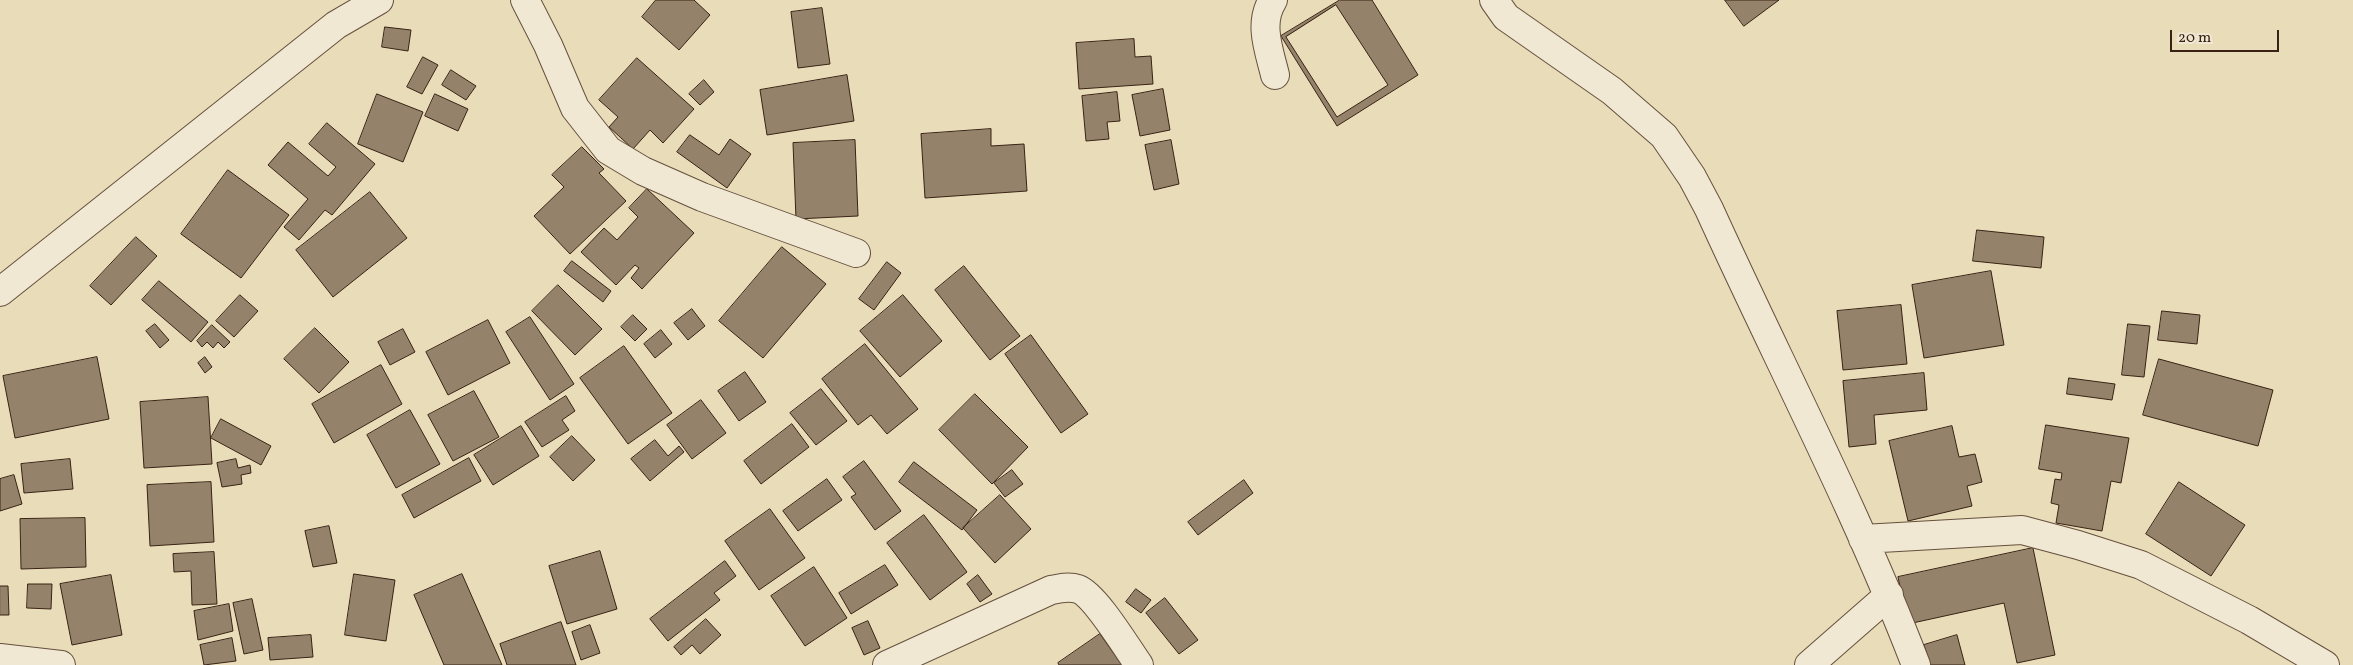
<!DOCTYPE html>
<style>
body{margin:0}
#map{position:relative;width:2353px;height:665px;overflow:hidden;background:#e8dcb9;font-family:Vollkorn,serif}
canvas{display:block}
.scale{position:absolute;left:2170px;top:30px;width:109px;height:22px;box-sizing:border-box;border:2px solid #392215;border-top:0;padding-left:6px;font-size:15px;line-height:18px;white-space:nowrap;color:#392215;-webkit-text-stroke:4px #f0e8d2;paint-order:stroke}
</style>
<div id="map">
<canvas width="2353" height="665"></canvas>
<div class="scale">20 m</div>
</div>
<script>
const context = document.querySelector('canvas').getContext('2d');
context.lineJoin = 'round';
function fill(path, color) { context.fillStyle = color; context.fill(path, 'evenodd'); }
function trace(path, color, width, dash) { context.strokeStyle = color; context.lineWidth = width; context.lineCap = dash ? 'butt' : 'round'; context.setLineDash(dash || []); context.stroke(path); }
const building = new Path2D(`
 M656 0H694L710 15 679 50 642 17Z
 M1340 0H1372L1418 75 1337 126 1281 36Z
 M1725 0H1779L1744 26Z
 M1336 5 1388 85 1337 117 1286 37Z
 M822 8 830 64 798 68 791 12Z
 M385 27 411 30 408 51 382 47Z
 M1134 39 1135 57 1151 56 1153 84 1079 89 1076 43Z
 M423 57 438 65 422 94 407 87Z
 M637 58 694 109 663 143 650 130 633 149 609 127 618 117 599 100Z
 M451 70 476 86 466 100 442 85Z
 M847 75 854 121 767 135 760 90Z
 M704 80 714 92 700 105 689 94Z
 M1163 89 1170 130 1140 136 1132 95Z
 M1117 92 1120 121 1107 122 1109 139 1086 141 1082 96Z
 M377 94 423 112 403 162 358 144Z
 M435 94 468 109 458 131 425 116Z
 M327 123 375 164 332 215 325 210 299 240 284 227 308 199 268 165 288 142 328 176 336 167 309 144Z
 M991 129V146L1024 144 1027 191 925 198 921 134Z
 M690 135 719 155 730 139 751 154 727 188 677 152Z
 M855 140 858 216 796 219 793 143Z
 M1171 140 1179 184 1154 190 1145 145Z
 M582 147 604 169 599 173 626 201 570 254 534 216 564 187 552 175Z
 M228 170 289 215 241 278 181 234Z
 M647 189 694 233 642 289 631 278 639 268 635 265 616 285 581 252 604 228 617 240 638 217 629 208Z
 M370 192 407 238 333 297 296 250Z
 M1977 230 2044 237 2041 268 1973 261Z
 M136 237 157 256 111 305 90 286Z
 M782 247 826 284 763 358 719 321Z
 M572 261 611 291 603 302 564 271Z
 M887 262 901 273 874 310 859 299Z
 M964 266 1020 336 990 360 935 290Z
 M1991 271 2004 345 1924 358 1912 285Z
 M159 281 208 322 191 342 142 300Z
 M558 285 602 329 575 355 532 311Z
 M240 295 258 311 234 337 216 321Z
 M903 295 942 341 900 377 860 331Z
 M1901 305 1907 364 1843 370 1837 311Z
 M692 309 705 326 688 340 674 323Z
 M2162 311 2200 315 2197 344 2158 340Z
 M633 315 647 329 635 341 621 327Z
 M530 317 574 384 550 400 506 332Z
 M488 320 510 363 448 395 426 352Z
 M155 324 169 340 160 348 146 331Z
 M2128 324 2150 326 2144 377 2122 375Z
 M212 325 230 342 224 348 218 342 213 348 207 342 202 347 197 341Z
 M315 328 349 362 319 393 284 359Z
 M403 329 415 352 390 365 378 342Z
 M661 330 672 344 655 358 644 344Z
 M1031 335 1088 414 1061 433 1005 354Z
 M865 344 918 409 887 434 871 415 858 425 822 379Z
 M624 346 672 413 628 444 580 378Z
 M97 357 109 419 15 438 3 376Z
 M205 357 212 367 205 373 198 363Z
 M2159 359 2273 390 2258 446 2143 415Z
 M381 365 402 404 334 443 312 404Z
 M745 372 766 402 739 421 718 391Z
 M1924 373 1927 410 1874 415 1876 444 1849 447 1843 381Z
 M2069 378 2115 384 2112 400 2067 394Z
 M821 389 847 421 816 445 790 413Z
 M474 391 499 437 453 461 428 415Z
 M975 394 1028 447 992 484 939 430Z
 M566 396 575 411 562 420 569 430 542 447 525 422Z
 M208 397 212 464 144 468 140 402Z
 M701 400 726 433 692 459 667 425Z
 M410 410 440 464 396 488 367 435Z
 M221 419 271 446 261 465 211 438Z
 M792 424 809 447 761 484 744 461Z
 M2046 425 2129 438 2121 483 2111 481 2102 531 2056 523 2059 505 2051 503 2055 479 2061 480 2062 473 2039 469Z
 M521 426 539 456 493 485 474 455Z
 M1952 426 1959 457 1975 454 1982 482 1967 486 1972 506 1908 521 1889 441Z
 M572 436 595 460 573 481 550 457Z
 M655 440 668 456 679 446 684 452 650 481 631 459Z
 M469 458 481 481 414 518 402 495Z
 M70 459 73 489 24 493 21 464Z
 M236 459 238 468 250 465 251 473 241 475 242 484 222 487 217 463Z
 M864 461 901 511 875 530 851 497 856 494 843 477Z
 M914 462 977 510 962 530 899 482Z
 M1012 470 1023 484 1005 497 994 483Z
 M14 475 22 504 0 511V479Z
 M827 479 842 500 798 531 783 511Z
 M1244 480 1253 493 1198 535 1188 522Z
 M211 482 214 542 150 546 147 485Z
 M2179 482 2245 525 2211 576 2146 534Z
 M1000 495 1031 529 995 563 963 528Z
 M770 509 805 558 759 590 725 541Z
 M924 515 967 572 930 600 887 543Z
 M85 518 86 567 21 569 20 519Z
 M329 526 337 563 313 567 305 531Z
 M2033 548 2055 655 2017 663 2004 603 1908 624 1898 577Z
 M600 551 617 609 567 624 549 566Z
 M214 552 217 604 192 605 191 571 174 572 173 554Z
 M725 561 736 576 714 593 720 600 668 641 650 619Z
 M885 565 898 585 851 614 839 593Z
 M814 567 847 618 805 646 771 596Z
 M354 574 395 580 386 641 345 635Z
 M462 574 502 665H444L414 595Z
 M111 575 122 635 72 645 60 584Z
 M978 575 992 594 980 602 967 584Z
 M28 584H52L51 609 27 608Z
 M0 586H8L9 615H0Z
 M1136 589 1151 600 1141 613 1126 602Z
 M1165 598 1198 640 1179 654 1146 613Z
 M252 599 263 650 244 654 233 603Z
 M229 604 233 631 198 640 194 611Z
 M706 619 721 635 700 654 692 645 681 655 674 647Z
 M868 621 880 648 864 655 852 628Z
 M561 622 576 665H507L500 644Z
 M590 625 600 653 581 660 572 632Z
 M1100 634 1122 665H1059L1058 663Z
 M311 635 313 657 270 660 268 638Z
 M1957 635 1965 665H1930L1924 645Z
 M232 638 236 661 204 665 200 645Z`);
const minor = new Path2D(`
 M525 0 548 45 575 108 608 150 643 171 702 197 856 253
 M1273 0C1258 23 1269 50 1275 75
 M1494 0 1506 17 1612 91 1664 136 1692 177 1709 209C1778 361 1856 509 1916 665
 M0 292 336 25 379 0
 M1863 539 2022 530 2078 545 2141 565 2249 620 2325 665
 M0 658 61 665
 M887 665 1051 590C1060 588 1069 586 1078 589 1095 595 1127 648 1139 665
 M1809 665 1889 595`);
fill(building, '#94836a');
trace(building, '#392215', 1);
trace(minor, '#65503e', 30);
trace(minor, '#f0e8d2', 28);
</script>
